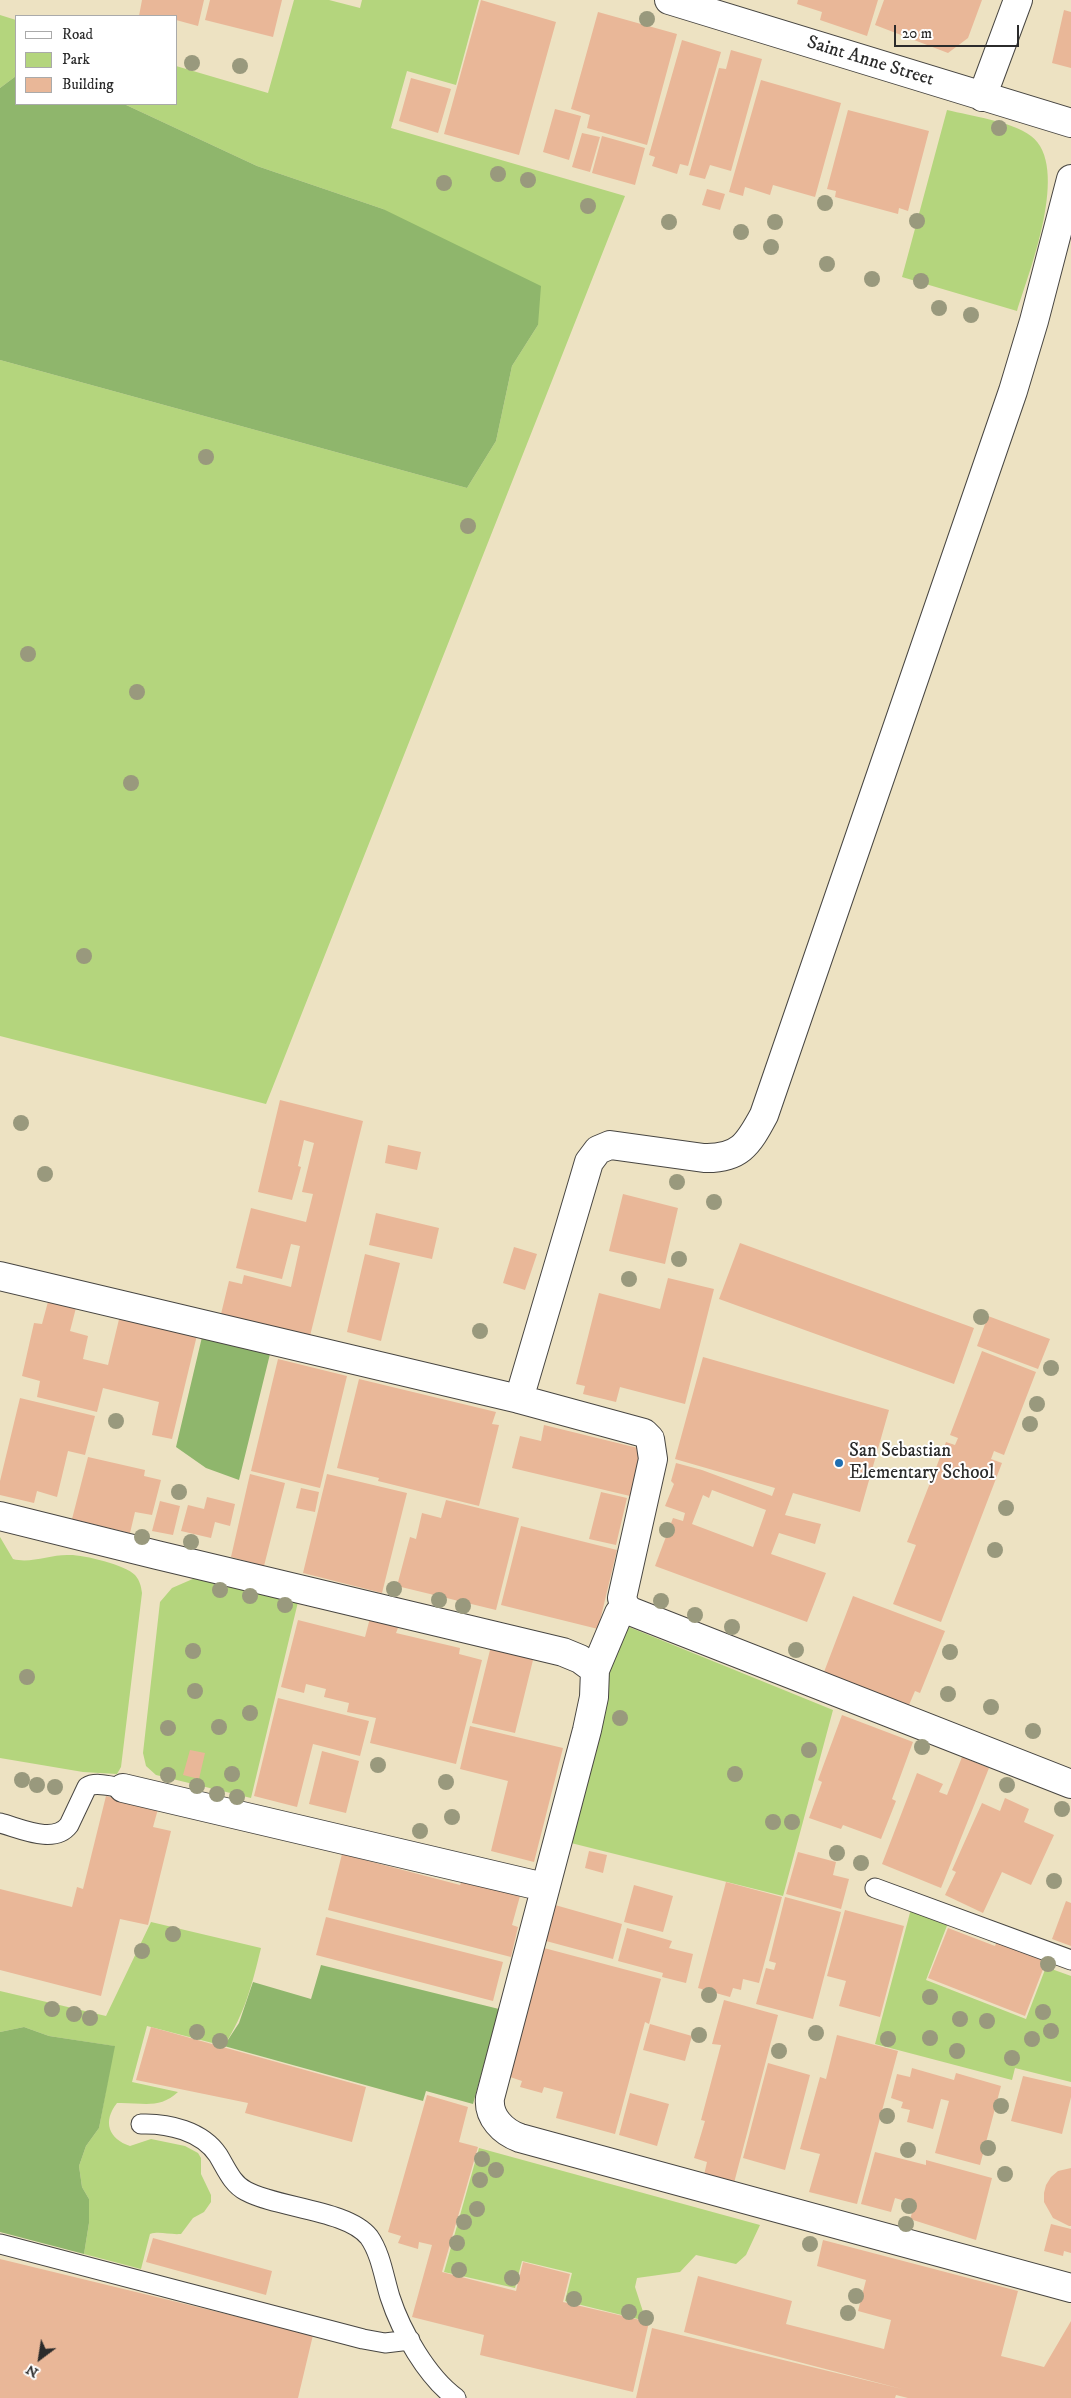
<!DOCTYPE html>
<style>
body{margin:0}
#map{position:relative;width:1071px;height:2398px;overflow:hidden;background:#ede2c2;font-family:"IM FELL DW Pica",serif}
canvas{display:block}
.legend{position:absolute;left:15px;top:15px;width:162px;height:90px;box-sizing:border-box;background:#fff;border:1px solid #aaa;margin:0;padding:6px 9px;list-style:none;font-size:15px;color:#2b2b2b}
.legend li{display:flex;align-items:center;gap:10px;height:25px}
.legend b{width:25px;border:1px solid #aaa}
.north{position:absolute;left:15px;top:2333px;width:50px;height:50px;-webkit-text-stroke:4px #fff;paint-order:stroke;rotate:211deg;font-size:14px;font-weight:700;line-height:20px;text-align:center;color:#2b2b2b}
.north::after{content:'';display:block;margin:auto;width:18px;height:22px;background:#2b2b2b;clip-path:polygon(50% 0,100% 100%,50% 72%,0 100%)}
.scale{position:absolute;left:894px;top:25px;width:125px;height:22px;box-sizing:border-box;border:2px solid #2b2b2b;border-top:0;padding-left:6px;font-size:15px;line-height:18px;white-space:nowrap;color:#2b2b2b;-webkit-text-stroke:4px #fff;paint-order:stroke}
</style>
<div id="map">
<canvas width="1071" height="2398"></canvas>
<ul class="legend">
<li><b style="height:6px;background:#fff"></b>Road</li>
<li><b style="height:14px;background:#b4d57d"></b>Park</li>
<li><b style="height:14px;background:#e9b798"></b>Building</li>
</ul>
<div class="north">N</div>
<div class="scale">20 m</div>
</div>
<script>
const context = document.querySelector('canvas').getContext('2d');
context.lineJoin = 'round';
function fill(path, color) { context.fillStyle = color; context.fill(path, 'evenodd'); }
function trace(path, color, width, dash) { context.strokeStyle = color; context.lineWidth = width; context.lineCap = dash ? 'butt' : 'round'; context.setLineDash(dash || []); context.stroke(path); }
function label(font, color, halo, rows, align = 'center') {
  context.font = font + ' "IM FELL DW Pica",serif'; context.lineWidth = 4; context.setLineDash([]); context.textBaseline = 'middle'; context.strokeStyle = halo; context.fillStyle = color; for (const [text, x, y, turn = 0] of rows) {
    context.save(); context.translate(x, y); context.rotate((+turn || 0) * Math.PI / 180); context.textAlign = isNaN(turn) ? turn : align; if (halo) context.strokeText(text, 0, 0); context.fillText(text, 0, 0); context.restore();
  }
}
const green = new Path2D(`
 M294 0H329L360 8 362 0H479L456 85 407 71 391 128 625 196 266 1104 0 1036V360L467 488 496 441 512 366 538 325 383 209 257 166 124 104H176V66L268 93Z
 M0 15 16 20V76L0 88Z
 M947 110C971 116 1011 121 1031 136 1071 166 1029 272 1017 311L902 277Z
 M0 1537 13 1559C31 1564 51 1554 70 1555 84 1555 126 1565 135 1575 140 1581 141 1586 142 1593L121 1767 117 1774 83 1772 0 1758Z
 M195 1578 298 1602 251 1798 156 1775 146 1766 143 1753 160 1602 172 1588Z
 M629 1627 833 1710 783 1896 571 1843 605 1678 626 1629Z
 M911 1909 948 1923 926 1980 1026 2019 1046 1967 1071 1976V2082L1015 2068 1012 2080 875 2044Z
 M151 1922 261 1948C252 1985 245 2013 224 2046L147 2026 132 2082 178 2092C159 2110 141 2102 117 2103 102 2122 109 2139 130 2146L151 2139 185 2146 198 2153 201 2158V2174L211 2195V2202L204 2212 193 2218 181 2234C169 2235 160 2231 150 2234L141 2269 84 2254 89 2223V2199L82 2187 79 2166 86 2146 99 2128 114 2046 49 2036 24 2027 0 2032V1991L106 2016Z
 M479 2148 760 2225 746 2255 736 2264 696 2255 680 2272 637 2278 635 2287 646 2321 565 2301 572 2273 522 2261 515 2288 444 2272Z`);
const forest = new Path2D(`
 M16 76V104H124L257 166 383 209 541 286 538 325 512 366 496 441 467 488 0 360V88Z
 M202 1337 270 1354 239 1480 206 1468 176 1447Z
 M321 1965 499 2009 473 2104 426 2091 423 2101 224 2046 239 2023 253 1982 311 1999Z
 M24 2027 49 2036 115 2046 99 2128 86 2146 79 2166 82 2187 89 2199V2223L84 2254 0 2232V2032Z`);
const building = new Path2D(`
 M142 0H204L198 26 176 20V16H139Z
 M210 0H282L273 37 205 20Z
 M481 0 556 22 519 155 444 134Z
 M798 0H878L867 36 820 20 822 12 797 4Z
 M884 0H982L968 38 948 53 875 25Z
 M1064 10 1071 12V68L1052 63Z
 M598 12 677 34 647 145 587 128 590 115 571 109Z
 M682 40 721 52 688 166 680 164 677 174 652 166 655 157 649 155Z
 M731 50 762 59 731 171 710 165 705 179 689 175 719 68 726 69Z
 M411 78 451 89 438 133 399 121Z
 M761 80 841 103 815 197 773 185 770 195 745 187 743 196 729 192Z
 M555 109 581 116 569 160 543 152Z
 M848 110 929 131 908 211 899 208 898 214 835 197 836 191 827 189Z
 M582 133 600 137 590 172 572 167Z
 M602 136 645 148 635 185 592 173Z
 M707 189 725 194 720 210 702 205Z
 M280 1100 363 1121 310 1336 221 1314 229 1281 242 1284 244 1275 291 1287 300 1246 291 1244 282 1279 236 1268 251 1208 306 1222 313 1194 302 1192 314 1143 304 1140 298 1166 301 1167 292 1200 258 1192Z
 M388 1145 421 1152 417 1170 385 1163Z
 M623 1194 678 1208 665 1264 609 1251Z
 M376 1213 439 1228 432 1259 369 1245Z
 M740 1243 974 1328 954 1384 719 1299Z
 M514 1247 537 1254 525 1290 503 1283Z
 M365 1254 400 1263 381 1341 347 1332Z
 M668 1278 714 1289 685 1404 620 1387 616 1402 583 1394 585 1386 576 1384 599 1293 660 1309Z
 M49 1298 77 1304 70 1331 88 1336 83 1359 108 1365 121 1311 198 1331 172 1439 152 1435 159 1402 103 1388 97 1412 37 1397 40 1381 22 1376 34 1323 42 1324Z
 M988 1316 1050 1339 1038 1369 977 1346Z
 M982 1351 1036 1372 1004 1455 994 1451 991 1459 1002 1463 941 1622 893 1604 916 1545 907 1542 946 1442 955 1445 958 1438 950 1435Z
 M703 1357 889 1410 860 1512 793 1493 785 1515 821 1524 815 1544 779 1533 771 1554 826 1573 807 1622 655 1566 673 1518 683 1521 685 1513 665 1506 674 1484 671 1481 676 1463 702 1470 772 1496 775 1488 675 1459ZM712 1490 766 1510 753 1547 692 1524 703 1495 709 1498Z
 M278 1359 347 1376 320 1488 251 1471Z
 M359 1379 496 1412 492 1424 499 1425 479 1506 378 1481 379 1478 337 1468Z
 M20 1398 95 1416 85 1455 68 1451 57 1497 37 1491 34 1503 0 1495V1481Z
 M544 1425 642 1449 630 1496 512 1468 520 1436 541 1441Z
 M88 1457 145 1470 144 1476 161 1480 152 1515 135 1512 130 1533 72 1519Z
 M250 1474 285 1483 264 1566 231 1557Z
 M327 1474 407 1493 382 1593 303 1573Z
 M301 1488 319 1492 315 1512 296 1508Z
 M601 1492 627 1498 616 1545 589 1539Z
 M207 1497 235 1504 230 1526 215 1522 211 1538 181 1531 188 1505 204 1509Z
 M446 1500 519 1518 496 1610 397 1586 410 1537 416 1539 422 1513 441 1518Z
 M160 1501 180 1506 173 1535 152 1531Z
 M521 1526 617 1550 598 1629 501 1605Z
 M853 1596 945 1631 920 1693 915 1691 909 1705 824 1672Z
 M370 1618 399 1625 396 1633 460 1648 459 1654 482 1660 456 1764 370 1743 376 1718 347 1712 349 1703 324 1697 326 1689 306 1684 304 1693 281 1687 298 1620 365 1637Z
 M491 1646 534 1656 515 1733 472 1723Z
 M278 1698 369 1721 360 1756 313 1744 297 1807 254 1796Z
 M842 1715 913 1742 892 1799 896 1801 881 1839 843 1825 841 1829 809 1818 822 1782 818 1780Z
 M470 1726 563 1748 534 1862 491 1851 508 1781 460 1769Z
 M190 1750 205 1753 199 1779 183 1775Z
 M322 1751 359 1761 346 1813 309 1804Z
 M962 1757 989 1768 941 1888 882 1864 917 1773 943 1784 939 1792 947 1795Z
 M106 1796 158 1809 153 1827 171 1831 148 1925 120 1919 101 1996 0 1970V1889L72 1907 77 1887 83 1889Z
 M1005 1798 1029 1809 1024 1822 1054 1835 1031 1885 1002 1872 983 1913 945 1895 956 1872 952 1870 982 1803 1000 1811Z
 M589 1851 607 1855 603 1873 585 1868Z
 M798 1852 836 1862 833 1875 849 1879 841 1909 786 1894Z
 M342 1854 460 1885 462 1881 520 1896 512 1925 518 1927 511 1957 328 1910Z
 M726 1882 782 1897 759 1983 743 1979 741 1990 733 1988 730 1997 698 1988Z
 M634 1885 673 1896 663 1932 624 1922Z
 M785 1897 841 1912 813 2019 756 2004 766 1968 774 1970 776 1963 769 1961Z
 M1066 1901 1071 1903V1946L1052 1939Z
 M555 1905 622 1924 613 1959 546 1941Z
 M845 1910 904 1926 880 2017 839 2006 846 1981 827 1976Z
 M326 1917 503 1962 493 2001 316 1955Z
 M627 1928 672 1941 669 1948 693 1954 686 1983 662 1977 663 1973 618 1961Z
 M948 1928 995 1946 998 1939 1047 1959 1025 2016 928 1978Z
 M544 1948 661 1979 649 2024 645 2022 615 2134 556 2118 563 2092 544 2087 542 2093 520 2087 522 2081 510 2077Z
 M724 2000 778 2015 734 2183 704 2175 707 2162 694 2158 705 2121 701 2120 721 2045 712 2044Z
 M650 2024 692 2036 685 2061 643 2050Z
 M151 2027 366 2087 352 2142 245 2113 248 2103 136 2080Z
 M837 2035 898 2051 857 2204 809 2192 820 2154 800 2149 820 2077 826 2079Z
 M768 2063 810 2075 785 2170 743 2158Z
 M912 2068 954 2080 956 2073 1001 2086 980 2165 935 2153 949 2101 941 2099 933 2129 907 2122 910 2110 901 2108 903 2102 891 2098 897 2074 910 2077Z
 M1023 2076 1071 2087V2097L1062 2134 1011 2121Z
 M630 2093 669 2104 657 2146 619 2135Z
 M427 2095 468 2107 459 2142 478 2147 442 2272 516 2291 523 2262 570 2274 563 2302 649 2322 633 2392 480 2355 484 2335 412 2317 432 2245 419 2242 418 2249 398 2243 401 2236 388 2232Z
 M875 2152 926 2165V2160L992 2178 976 2240 910 2219 915 2204 895 2198 891 2212 861 2204Z
 M1071 2168V2226H1069L1053 2218 1044 2202V2193L1046 2185 1051 2177 1058 2171Z
 M1051 2224 1071 2229V2253L1064 2251 1063 2256 1044 2251Z
 M153 2238 272 2271 266 2295 146 2262Z
 M823 2240 1018 2291 1001 2356 1044 2367 1071 2321V2398H908L896 2395 895 2398H636L652 2328 902 2389 684 2332 698 2276 792 2301 786 2324 884 2349 891 2320 858 2311 866 2280 817 2266Z
 M0 2259 313 2335 298 2398H0Z`);
const service = new Path2D(`
 M0 1823C20 1828 54 1845 69 1825L87 1787C96 1781 113 1787 123 1788
 M875 1888 1071 1960
 M141 2124C168 2123 202 2131 218 2155 226 2168 232 2184 246 2191 277 2208 348 2210 369 2237 381 2254 384 2278 390 2297 401 2331 427 2377 456 2398
 M0 2244 363 2339 385 2343 410 2340`);
const minor = new Path2D(`
 M669 0 1071 123
 M982 97 1018 0
 M0 1276 519 1399 644 1433 650 1439 653 1459 622 1598 625 1606 630 1611 1071 1784
 M519 1399 589 1162 598 1150 610 1145 704 1158C739 1159 748 1145 764 1115L1013 391 1034 321 1071 179
 M0 1516 157 1555 563 1652 580 1659 595 1670
 M625 1606 619 1613 595 1670 594 1697 587 1730 490 2098C488 2117 503 2132 520 2138L1071 2288
 M123 1788 544 1887`);
const trees = [
 [647,19],
 [192,63],
 [240,66],
 [999,128],
 [498,174],
 [528,180],
 [444,183],
 [825,203],
 [588,206],
 [917,221],
 [669,222],
 [775,222],
 [741,232],
 [771,247],
 [827,264],
 [872,279],
 [921,281],
 [939,308],
 [971,315],
 [206,457],
 [468,526],
 [28,654],
 [137,692],
 [131,783],
 [84,956],
 [21,1123],
 [45,1174],
 [677,1182],
 [714,1202],
 [679,1259],
 [629,1279],
 [981,1317],
 [480,1331],
 [1051,1368],
 [1037,1404],
 [116,1421],
 [1030,1424],
 [179,1492],
 [1006,1508],
 [667,1530],
 [142,1537],
 [191,1542],
 [995,1550],
 [394,1589],
 [220,1590],
 [250,1596],
 [439,1600],
 [661,1601],
 [285,1605],
 [463,1606],
 [695,1615],
 [732,1627],
 [796,1650],
 [193,1651],
 [950,1652],
 [27,1677],
 [195,1691],
 [948,1694],
 [991,1707],
 [250,1713],
 [620,1718],
 [219,1727],
 [168,1728],
 [1033,1731],
 [922,1747],
 [809,1750],
 [378,1765],
 [232,1774],
 [735,1774],
 [168,1775],
 [22,1780],
 [446,1782],
 [37,1785],
 [1007,1785],
 [197,1786],
 [55,1787],
 [217,1794],
 [237,1797],
 [1062,1809],
 [452,1817],
 [773,1822],
 [792,1822],
 [420,1831],
 [837,1853],
 [861,1863],
 [1054,1881],
 [173,1934],
 [142,1951],
 [1048,1964],
 [709,1995],
 [930,1997],
 [52,2009],
 [1043,2012],
 [74,2014],
 [90,2018],
 [960,2019],
 [987,2021],
 [1051,2031],
 [197,2032],
 [816,2033],
 [699,2035],
 [930,2038],
 [888,2039],
 [1032,2039],
 [220,2041],
 [779,2051],
 [957,2051],
 [1012,2058],
 [1001,2106],
 [887,2116],
 [988,2148],
 [908,2150],
 [482,2159],
 [496,2170],
 [1005,2174],
 [480,2180],
 [909,2206],
 [477,2209],
 [464,2222],
 [906,2224],
 [457,2243],
 [810,2244],
 [459,2270],
 [512,2278],
 [856,2296],
 [574,2299],
 [629,2312],
 [848,2313],
 [646,2318]
];
const markers = [
 [839,1463,5,"#1f6fb2"]
];
const streetNames = [
 ["Saint Anne Street",870,62,17]
];
const poiNames = [
 ["San Sebastian",849,1452],
 ["Elementary School",849,1474]
];
fill(green, '#b4d57d');
fill(forest, '#8fb66c');
fill(building, '#e9b798');
trace(service, '#484642', 21);
trace(minor, '#484642', 30);
trace(service, '#fff', 19);
trace(minor, '#fff', 28);
context.fillStyle = '#99997d';
for (const [x, y] of trees) { context.beginPath(); context.arc(x, y, 8, 0, 2 * Math.PI); context.fill(); }
for (const [x, y, r, color] of markers) { const dot = new Path2D(); dot.arc(x, y, r, 0, 2 * Math.PI); context.fillStyle = color; context.fill(dot); trace(dot, '#fff', 2); }
label('19px', '#2b2b2b', '#fff', streetNames);
label('19px', '#2b2b2b', '#fff', poiNames, 'left');
</script>
